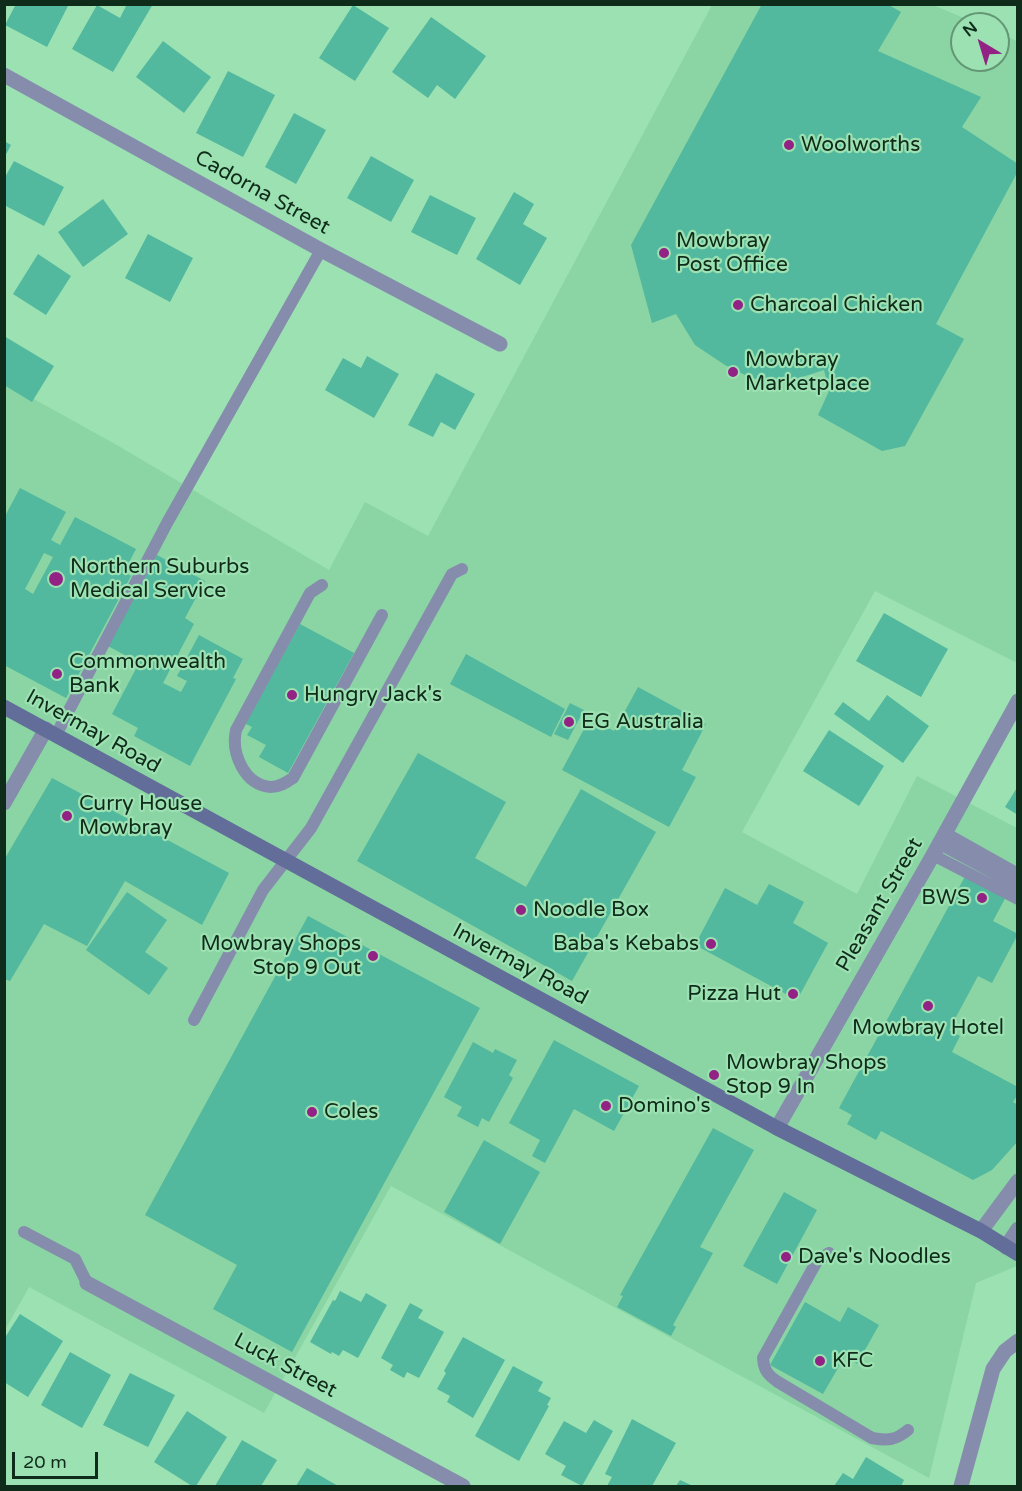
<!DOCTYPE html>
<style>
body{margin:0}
#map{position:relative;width:1022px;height:1491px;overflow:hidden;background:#9ce1b2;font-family:"Varela Round",sans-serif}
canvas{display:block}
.frame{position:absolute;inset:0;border:6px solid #0f2b1a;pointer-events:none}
.north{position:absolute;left:950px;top:12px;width:60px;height:60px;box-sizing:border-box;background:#9ce1b2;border:2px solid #649875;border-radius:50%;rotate:322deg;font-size:16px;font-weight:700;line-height:24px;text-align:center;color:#0f2b1a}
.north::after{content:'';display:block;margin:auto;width:21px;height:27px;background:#922283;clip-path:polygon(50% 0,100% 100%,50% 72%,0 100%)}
.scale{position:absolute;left:12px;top:1452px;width:86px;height:27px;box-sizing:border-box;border:3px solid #0f2b1a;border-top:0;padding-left:8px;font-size:18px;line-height:21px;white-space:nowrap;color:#0f2b1a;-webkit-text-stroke:4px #9ce1b2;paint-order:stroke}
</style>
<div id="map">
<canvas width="1022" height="1491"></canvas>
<div class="frame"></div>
<div class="north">N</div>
<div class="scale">20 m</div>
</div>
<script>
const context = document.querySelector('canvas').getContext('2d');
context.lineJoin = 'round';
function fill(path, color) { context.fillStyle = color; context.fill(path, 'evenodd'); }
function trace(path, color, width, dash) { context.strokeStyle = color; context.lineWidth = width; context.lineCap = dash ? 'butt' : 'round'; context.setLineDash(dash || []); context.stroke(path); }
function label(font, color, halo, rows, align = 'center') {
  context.font = font + ' "Varela Round",sans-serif'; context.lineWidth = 4.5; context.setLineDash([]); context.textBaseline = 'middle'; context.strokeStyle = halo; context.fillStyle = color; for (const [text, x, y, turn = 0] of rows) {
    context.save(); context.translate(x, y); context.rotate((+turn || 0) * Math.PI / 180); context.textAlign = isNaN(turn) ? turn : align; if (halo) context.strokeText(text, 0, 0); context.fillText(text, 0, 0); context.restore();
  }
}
const built = new Path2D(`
 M712 5H933L978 24H962V60H998V33L1017 41V663L875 591 742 832 857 894 917 776 1017 828V1266L976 1283 929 1478 391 1186 264 1413 29 1287 5 1330V383L115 444 329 570 365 502 428 536Z`);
const building = new Path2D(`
 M16 4H69L47 47 5 25Z
 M127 4H153L113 72 72 49 97 5 120 18Z
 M762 4H887L901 12 878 51 981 97 962 127 1018 164V171L936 324 964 339 905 446 882 451 818 415 829 391 824 370 777 385 749 377 725 365 695 345 676 314 652 323 631 245Z
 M353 5 389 28 355 81 319 58Z
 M431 17 486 56 455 99 437 85 428 98 392 72Z
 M163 41 211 77 184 113 136 77Z
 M228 71 275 95 243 157 196 133Z
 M294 113 326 130 296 184 265 167Z
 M4 141 11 145 4 158Z
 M371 156 414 180 391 222 347 198Z
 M14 161 64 187 44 226 4 205V179Z
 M514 192 534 204 523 224 547 238 520 285 476 259Z
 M430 195 476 218 457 255 411 232Z
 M103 199 128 234 83 267 58 232Z
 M148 234 193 258 170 302 125 278Z
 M38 254 71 276 46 315 13 294Z
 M4 336 54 366 32 402 4 385Z
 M367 356 399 374 374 418 325 390 343 358 361 368Z
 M436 373 475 394 455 430 441 422 433 437 408 425Z
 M20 488 66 512 51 540 60 545 75 517 136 549 124 572 131 576 66 698 4 665V518ZM44 553 53 557 33 594 25 589Z
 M157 555 205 581 185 618 194 624 163 683 181 692 187 681 177 676 199 635 243 659 233 678 236 679 190 766 134 736 138 728 112 714 139 663 108 646Z
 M884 613 948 649 921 697 856 661Z
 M300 624 354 653 288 773 259 757 266 745 247 735 252 727 246 724 247 720Z
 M466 654 565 709 551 737 450 684Z
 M638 687 706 724 682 770 696 777 669 827 562 770 590 718 614 731Z
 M887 695 929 726 903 763 834 714 843 702 869 721Z
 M570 703 584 710 568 740 554 734Z
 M829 730 884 766 859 806 803 771Z
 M418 753 506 802 475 858 526 887 581 789 656 832 572 981 357 861Z
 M52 778 229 873 202 925 125 881 87 946 44 924 10 981 4 979V860Z
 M1018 786V815L1005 807Z
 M968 871 1008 893 993 921 1018 934 992 983 978 976 949 1030 960 1036 952 1052 1018 1087V1094L1013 1102 1018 1105V1141L992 1170 973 1180 881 1131 876 1140 847 1124 852 1115 839 1108Z
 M769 884 804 902 793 923 828 943 797 1000 695 945 725 888 757 905Z
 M127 892 167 920 145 952 168 968 149 995 86 950Z
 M308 916 480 1008 292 1352 213 1309 237 1265 145 1215Z
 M554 1040 639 1086 614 1131 574 1109 545 1163 532 1156 540 1140 509 1123Z
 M473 1042 493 1053 495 1049 517 1060 509 1075 513 1078 489 1122 482 1118 478 1127 457 1116 462 1107 444 1097Z
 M713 1128 754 1150 700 1247 713 1253 673 1325 676 1327 671 1336 617 1307 623 1296 620 1295Z
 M484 1140 540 1172 500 1244 444 1212Z
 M784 1192 817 1210 777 1284 743 1266Z
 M340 1291 361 1302 366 1293 387 1305 358 1358 343 1350 339 1356 332 1352 331 1354 310 1342 333 1300 335 1301Z
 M805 1302 840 1322 848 1307 879 1325 857 1364 845 1356 823 1394 770 1365Z
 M410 1303 423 1310 418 1318 444 1332 419 1378 407 1372 404 1378 390 1370 393 1365 381 1358Z
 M20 1314 63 1341 28 1397 4 1382V1339Z
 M463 1337 505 1360 473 1418 447 1402 450 1396 437 1389 446 1373 444 1371Z
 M70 1352 111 1375 82 1428 41 1405Z
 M513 1366 543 1382 538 1391 551 1398 547 1405 549 1406 519 1461 475 1436Z
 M130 1373 175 1395 148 1447 103 1425Z
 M187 1411 227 1437 196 1486H192L154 1462Z
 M632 1419 676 1443 652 1486H607L612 1477 605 1474Z
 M594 1420 613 1431 582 1486 561 1475 566 1466 545 1454 564 1421 586 1433Z
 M242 1440 277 1460 261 1486H215Z
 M866 1457 904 1480 901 1486H834L843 1473 853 1479Z
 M307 1468 338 1486H296Z
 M680 1480 693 1486H676Z`);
const service = new Path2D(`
 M322 585 310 593 236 730C231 753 244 785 271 787 280 787 287 782 293 778L382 615
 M56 735 167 523 321 250
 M945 833 1018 874
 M940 844 1018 886
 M933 855 1018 899
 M194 1020 263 890 311 828 452 574 462 569
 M24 1232 75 1259 87 1283
 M829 1253 817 1261 763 1358C764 1371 768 1375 778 1382L872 1438C888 1441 896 1440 908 1430`);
const minor = new Path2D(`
 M4 75 321 250 500 344
 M4 803 46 729
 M777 1128 933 855 1018 701
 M87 1283 463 1486
 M961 1486 993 1369 1005 1351 1018 1341`);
const tertiary = new Path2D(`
 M981 1231 1018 1181
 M1006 1247 1018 1229`);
const secondary = new Path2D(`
 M4 707 777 1128 981 1231 1018 1254`);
const markers = [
 [789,145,6,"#922283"],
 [664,253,6,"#922283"],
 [738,305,6,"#922283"],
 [733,372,6,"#922283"],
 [56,579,8,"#922283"],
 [57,674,6,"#922283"],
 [292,695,6,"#922283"],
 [569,722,6,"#922283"],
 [67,816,6,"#922283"],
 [982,898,6,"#922283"],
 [521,910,6,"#922283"],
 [711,944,6,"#922283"],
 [373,956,6,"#922283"],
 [793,994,6,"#922283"],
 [928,1006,6,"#922283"],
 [714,1075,6,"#922283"],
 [606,1106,6,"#922283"],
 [312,1112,6,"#922283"],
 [786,1257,6,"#922283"],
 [820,1361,6,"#922283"]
];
const poiNames = [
 ["Woolworths",801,145],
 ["Mowbray",676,241],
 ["Post Office",676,265],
 ["Charcoal Chicken",750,305],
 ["Mowbray",745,360],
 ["Marketplace",745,384],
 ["Northern Suburbs",70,567],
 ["Medical Service",70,591],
 ["Commonwealth",69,662],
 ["Bank",69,686],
 ["Hungry Jack's",304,695],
 ["EG Australia",581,722],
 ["Curry House",79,804],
 ["Mowbray",79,828],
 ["BWS",970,898,"right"],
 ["Noodle Box",533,910],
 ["Mowbray Shops",361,944,"right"],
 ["Stop 9 Out",361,968,"right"],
 ["Baba's Kebabs",699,944,"right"],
 ["Pizza Hut",781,994,"right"],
 ["Mowbray Hotel",928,1028,"center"],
 ["Mowbray Shops",726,1063],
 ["Stop 9 In",726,1087],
 ["Domino's",618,1106],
 ["Coles",324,1112],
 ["Dave's Noodles",798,1257],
 ["KFC",832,1361]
];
const streetNames = [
 ["Cadorna Street",262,193,29],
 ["Invermay Road",93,732,29],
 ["Pleasant Street",880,905,-60],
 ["Invermay Road",520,965,28],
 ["Luck Street",285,1366,28]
];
fill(built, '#8ad5a3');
fill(building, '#52b89e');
trace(service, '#868dac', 12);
trace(minor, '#868dac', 15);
trace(tertiary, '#868dac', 15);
trace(secondary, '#636d99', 15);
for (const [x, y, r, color] of markers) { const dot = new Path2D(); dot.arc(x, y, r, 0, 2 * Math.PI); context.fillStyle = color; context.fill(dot); trace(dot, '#9ce1b2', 2); }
label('21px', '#0f2b1a', '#9ce1b2', poiNames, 'left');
label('21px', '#0f2b1a', '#9ce1b2', streetNames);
</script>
